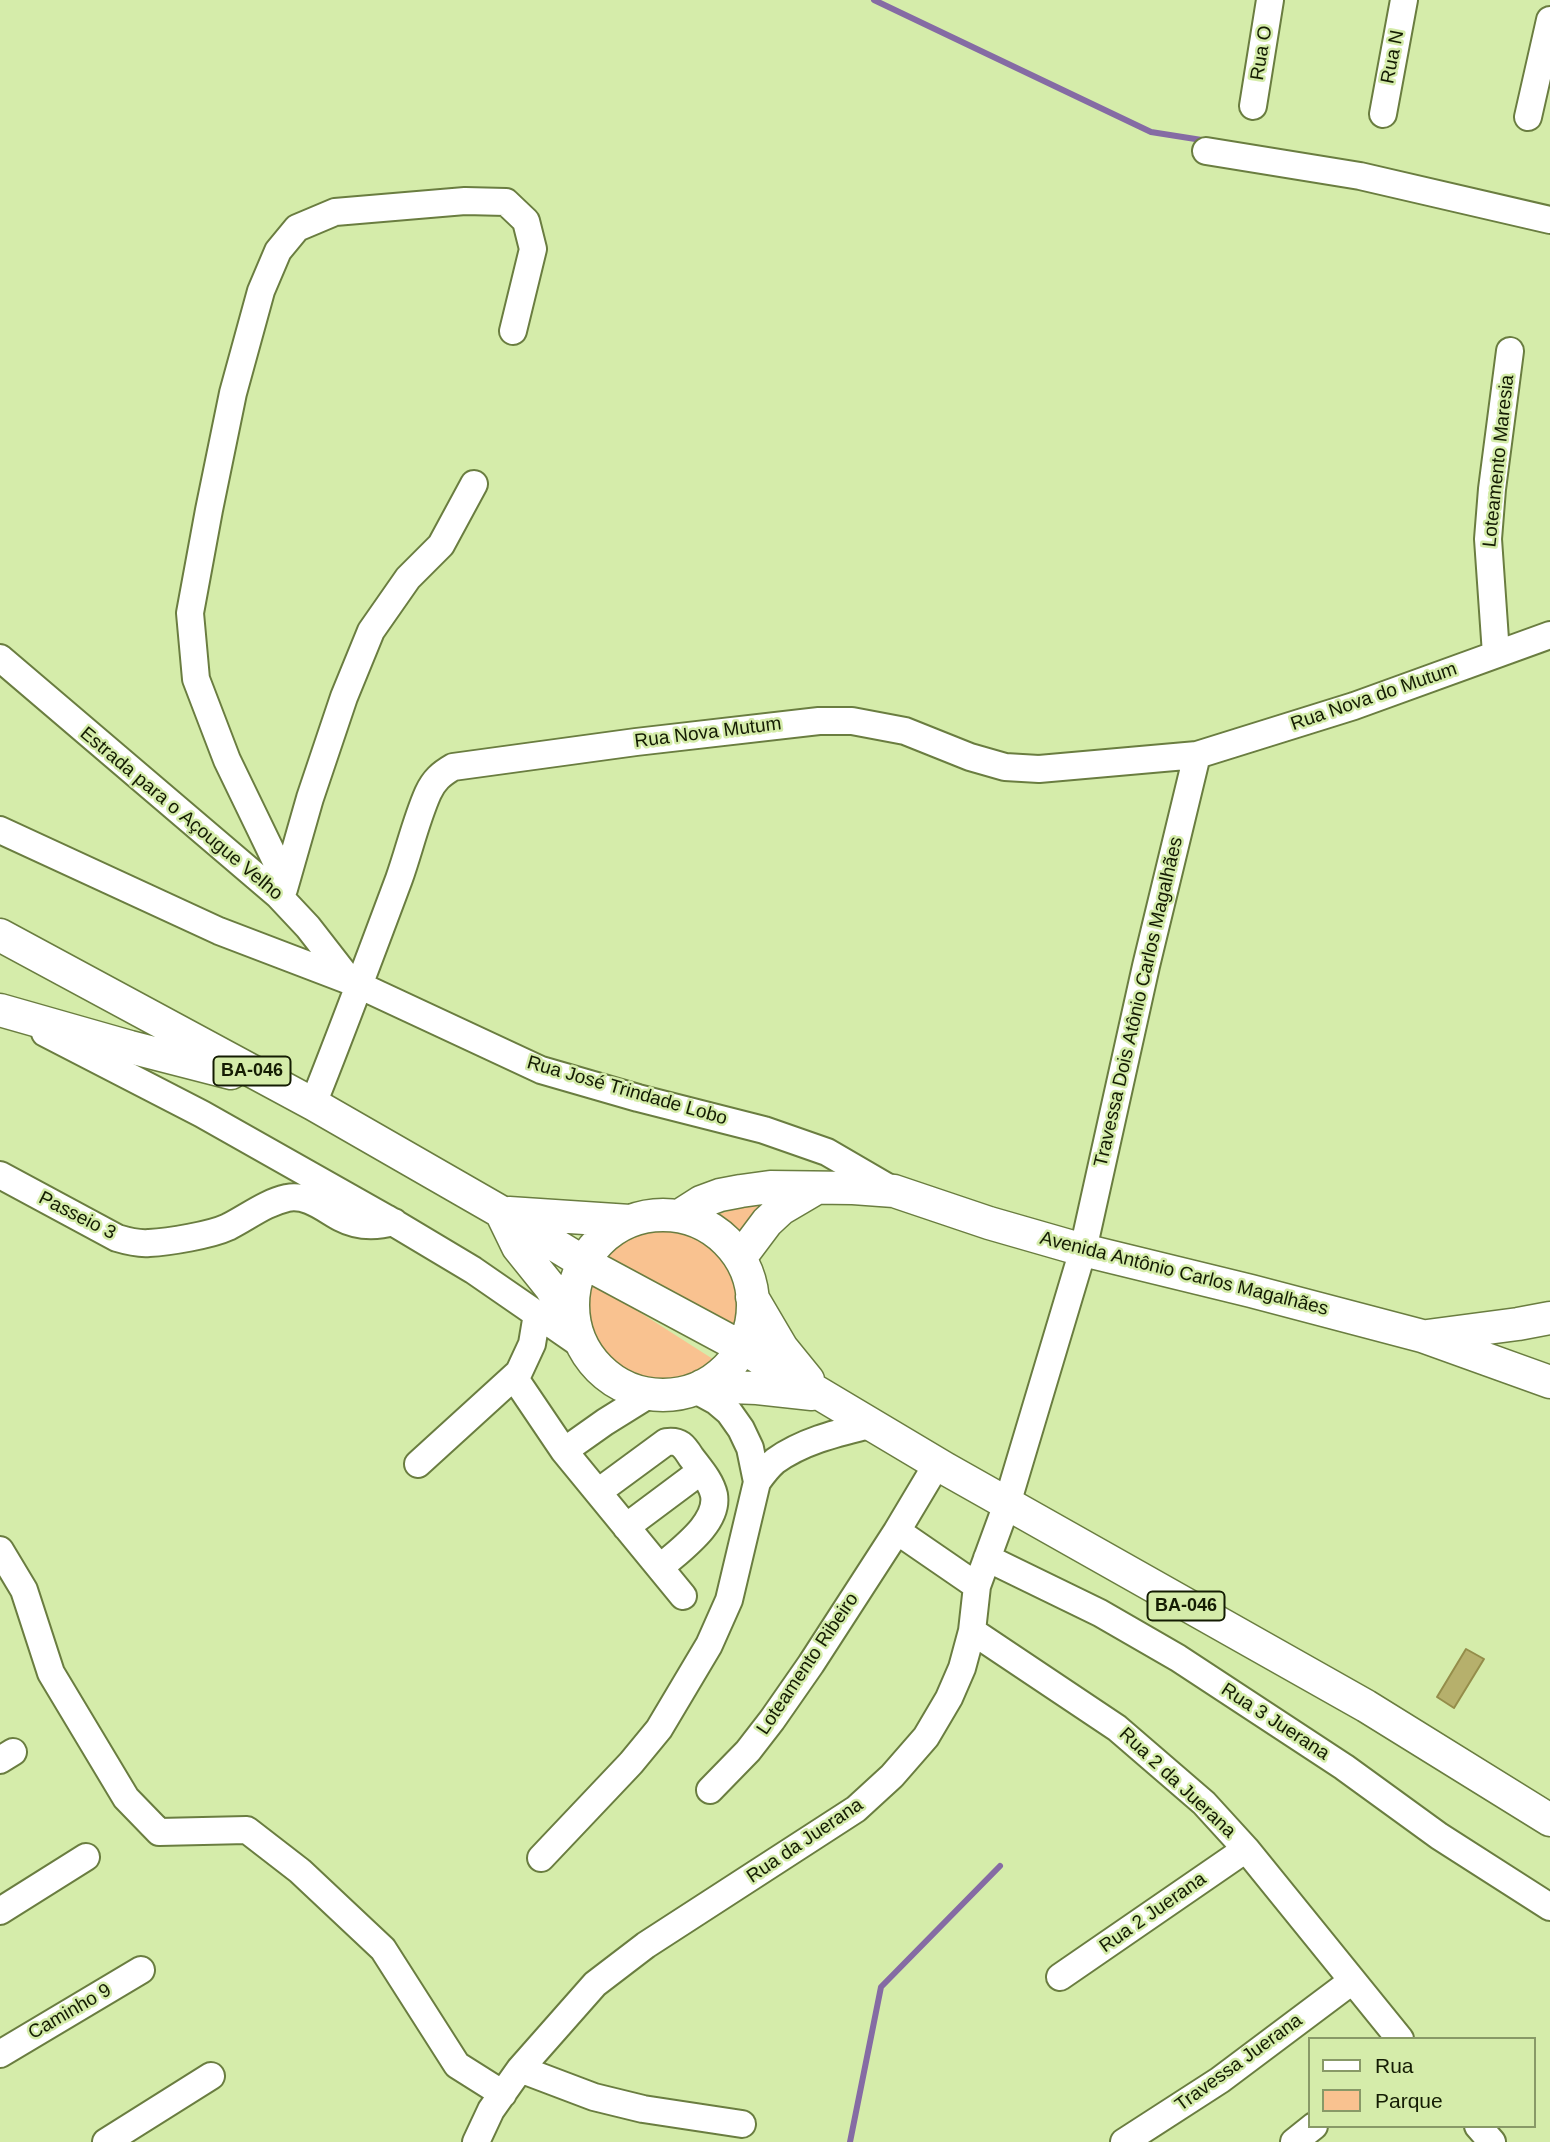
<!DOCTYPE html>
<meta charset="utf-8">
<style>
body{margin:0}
#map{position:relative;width:1550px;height:2142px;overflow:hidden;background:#d5ecaa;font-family:Helvetica,sans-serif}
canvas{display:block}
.legend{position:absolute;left:1308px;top:2037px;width:228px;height:91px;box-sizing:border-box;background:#d5ecaa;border:2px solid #889967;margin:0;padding:9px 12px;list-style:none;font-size:21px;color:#141c03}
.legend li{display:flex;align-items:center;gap:14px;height:35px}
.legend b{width:35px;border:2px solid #889967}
</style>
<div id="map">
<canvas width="1550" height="2142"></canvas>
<ul class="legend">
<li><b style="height:9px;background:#fff"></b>Rua</li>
<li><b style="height:19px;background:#f9c290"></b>Parque</li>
</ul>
</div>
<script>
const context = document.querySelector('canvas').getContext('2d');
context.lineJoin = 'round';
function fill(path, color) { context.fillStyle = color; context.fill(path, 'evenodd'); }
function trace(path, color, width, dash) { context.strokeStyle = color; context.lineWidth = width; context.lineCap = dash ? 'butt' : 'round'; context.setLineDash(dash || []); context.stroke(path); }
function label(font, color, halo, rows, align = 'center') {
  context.font = font + ' Helvetica,sans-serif'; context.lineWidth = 5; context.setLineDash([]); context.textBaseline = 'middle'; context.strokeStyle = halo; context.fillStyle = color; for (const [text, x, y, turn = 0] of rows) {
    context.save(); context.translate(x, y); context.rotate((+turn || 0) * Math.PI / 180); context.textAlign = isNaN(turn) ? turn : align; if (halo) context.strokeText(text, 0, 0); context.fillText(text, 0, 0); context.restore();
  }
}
const green = new Path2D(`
 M775 1198 741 1240 711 1216Z
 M662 1226C714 1232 751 1275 735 1328L601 1256C618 1236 637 1228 662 1226Z
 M589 1280 716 1361C707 1368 699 1375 689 1378 626 1400 571 1341 589 1280Z`);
const stream = new Path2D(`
 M874 0 1151 132 1208 141
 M850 2142 881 1987 1000 1866`);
const building = new Path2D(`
 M1466 1649 1484 1659 1454 1708 1437 1697Z`);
const minor = new Path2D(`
 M1253 106 1270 0
 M1383 114 1404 0
 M1528 117 1550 20
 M1206 151 1360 176 1550 220
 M1496 654 1488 539 1492 489 1510 351
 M0 658 278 895 308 927 350 981
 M0 830 219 931 350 981 541 1070 638 1098 764 1130 827 1152 894 1191
 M286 882 227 760 196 679 190 613 209 510 233 393 261 291 278 251 297 228 335 212 465 201 506 202 526 221 533 249 513 331
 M284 889 310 798 344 697 371 631 408 578 441 545 474 484
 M45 1033 202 1114 386 1218 473 1270 583 1346
 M313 1104C343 1029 371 954 399 879 409 851 416 820 428 793 434 780 441 774 453 767L636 742 819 721H852L905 731 970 757 1005 767 1039 769 1197 755 1354 706 1550 635
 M0 1175 117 1238C127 1241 138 1244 149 1243 169 1242 211 1235 228 1227 248 1217 265 1203 287 1198 308 1194 324 1209 341 1218 358 1227 375 1227 394 1222
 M514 1377 564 1451 683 1596
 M564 1451 605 1422 650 1394
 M418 1464 519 1372 532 1344 537 1314
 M937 1464 897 1531 977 1586
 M757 1482C762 1475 768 1467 775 1461 803 1441 837 1433 869 1425
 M598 1492 666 1442C680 1440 684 1446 691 1457 700 1469 711 1481 714 1495 719 1524 678 1551 660 1568
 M626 1527 701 1471
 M0 1550 24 1590 51 1673 126 1798 159 1832 247 1830 300 1871 383 1949 457 2065 503 2094
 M987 1558 1100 1613 1178 1658 1344 1767 1439 1836 1550 1907
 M972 1631 1117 1728 1204 1803 1246 1849 1400 2039
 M0 1760 13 1752
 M710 1790 748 1751 772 1720 811 1664 897 1531
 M541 1858 631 1763 659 1729 709 1645 729 1600 757 1482 750 1448 741 1429 729 1412 716 1401 694 1389
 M0 1911 86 1857
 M1060 1977 1246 1849
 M0 2054 141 1970
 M520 2069 594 2097 643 2109 742 2124
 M1478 2126 1492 2142
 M106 2142 211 2076
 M476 2142 491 2110 520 2069 595 1984 646 1945 856 1809 892 1776 926 1737 949 1698 962 1668 972 1631 977 1586 1007 1504 1083 1250 1146 966 1197 755
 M1124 2142 1220 2080 1352 1981
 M1294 2142 1314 2126`);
const major = new Path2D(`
 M0 935 313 1104 501 1212 583 1262 743 1348 946 1469 1366 1706 1550 1820
 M0 1010 130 1047 231 1073
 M501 1212 518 1247 551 1288 573 1325
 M509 1213 630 1221
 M573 1305a90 90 0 1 1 180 0a90 90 0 1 1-180 0Z
 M679 1216 701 1202 720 1195 741 1191 770 1187 853 1188 894 1191 989 1223 1083 1250 1251 1291 1422 1336 1550 1382
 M740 1258 767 1222 781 1209 815 1189
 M752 1297 782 1348 808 1380
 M1427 1336 1518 1324 1550 1318
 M702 1386 757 1388 812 1394`);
const shields = [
 [252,1071,77],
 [1186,1606,77]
];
const shieldNames = [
 ["BA-046",252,1071],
 ["BA-046",1186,1606]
];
const streetNames = [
 ["Rua O",1262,53,-81],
 ["Rua N",1393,57,-79],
 ["Loteamento Maresia",1499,461,-84],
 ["Rua Nova do Mutum",1374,697,-19],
 ["Rua Nova Mutum",708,733,-7],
 ["Estrada para o Açougue Velho",181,814,40],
 ["Travessa Dois Atônio Carlos Magalhães",1139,1002,-77],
 ["Rua José Trindade Lobo",627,1091,16],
 ["Passeio 3",77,1216,27],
 ["Avenida Antônio Carlos Magalhães",1184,1274,14],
 ["Loteamento Ribeiro",808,1664,-56],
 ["Rua 3 Juerana",1275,1722,33],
 ["Rua 2 da Juerana",1177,1783,43],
 ["Rua da Juerana",805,1841,-34],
 ["Rua 2 Juerana",1153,1913,-35],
 ["Caminho 9",70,2012,-30],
 ["Travessa Juerana",1239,2063,-36]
];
fill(green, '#f9c290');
trace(stream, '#856ba4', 6);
fill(building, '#b6b06c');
trace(building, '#948d4a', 2);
trace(minor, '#6a7d40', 30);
trace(major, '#6a7d40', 35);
trace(minor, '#fff', 26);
trace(major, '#fff', 32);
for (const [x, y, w] of shields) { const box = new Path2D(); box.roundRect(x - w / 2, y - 14.5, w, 29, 5); context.fillStyle = '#d5ecaa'; context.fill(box); trace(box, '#141c03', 2); }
label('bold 18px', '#141c03', null, shieldNames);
label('19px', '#141c03', '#d5ecaa', streetNames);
</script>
